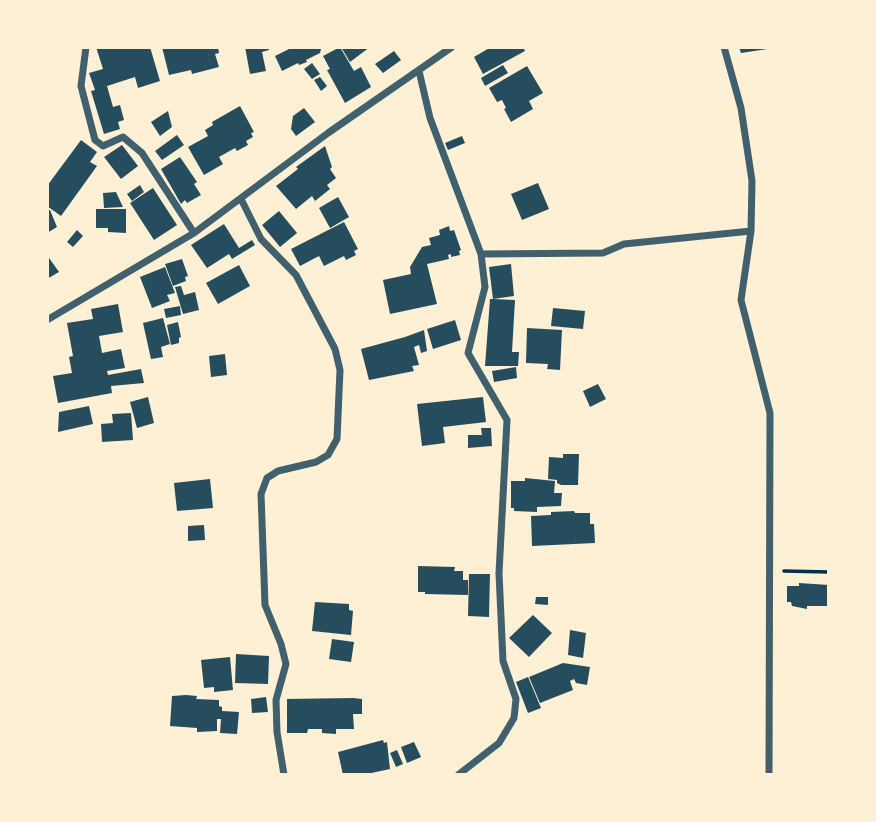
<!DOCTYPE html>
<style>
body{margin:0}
#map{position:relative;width:876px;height:822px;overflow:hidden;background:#fdf0d5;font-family:Mulish,sans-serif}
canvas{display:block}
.frame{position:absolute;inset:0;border:49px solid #fdf0d5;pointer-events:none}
</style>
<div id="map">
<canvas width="876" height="822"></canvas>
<div class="frame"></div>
</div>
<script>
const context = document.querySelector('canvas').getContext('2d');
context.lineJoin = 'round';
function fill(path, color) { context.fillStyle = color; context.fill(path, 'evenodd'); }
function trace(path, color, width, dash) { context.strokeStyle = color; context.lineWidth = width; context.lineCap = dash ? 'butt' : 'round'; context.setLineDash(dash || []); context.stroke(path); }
const building = new Path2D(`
 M96 47H150L160 81 138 88 135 77 107 86 113 107 120 105 124 120 118 122 120 129 104 134 91 91 95 90 89 73 103 69Z
 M162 47H218L219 53 215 54 219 67 192 74 191 70 169 75Z
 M245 47H268L269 50 262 52 266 71 250 74Z
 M293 47H320L321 49 320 53 306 60 307 62 299 65 298 63 282 71 275 56Z
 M340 47 354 71 361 67 371 87 345 103 327 70 330 69 323 56Z
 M341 47H370L350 62Z
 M491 47H523L525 51 483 74 474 57Z
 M739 47H773L774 48 741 53Z
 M394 51 401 60 383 73 375 64Z
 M312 63 320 74 312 79 304 69Z
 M503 65 508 73 485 86 481 78Z
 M527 66 543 93 529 101 533 109 511 122 504 109 506 108 502 100 497 102 489 88Z
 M320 77 327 86 321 91 314 80Z
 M240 106 254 132 251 133 253 137 246 141 248 145 237 151 235 148 219 157 223 164 204 175 188 147 208 136 205 130 213 125 212 122Z
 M304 108 315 122 296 136 291 129 293 116Z
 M168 111 172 127 160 136 151 122Z
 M177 135 184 145 162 160 155 151Z
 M462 136 465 143 448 150 445 143Z
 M81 140 97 152 90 162 97 166 61 216 47 206V186Z
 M122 145 138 166 121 179 104 157Z
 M325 146 332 167 330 169 336 178 327 185 330 189 315 201 312 196 296 209 276 186 298 169 296 167Z
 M180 157 197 182 194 184 201 195 187 203 185 200 181 204 161 169Z
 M538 183 549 209 522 220 511 194Z
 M140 185 144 192 132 201 127 194Z
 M153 188 177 225 154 240 130 203Z
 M116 192 123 207 104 208 103 193Z
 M338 197 349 217 330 228 319 208Z
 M96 209H126V233L108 232V228H96Z
 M50 210 57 227 47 233V211Z
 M279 211 297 233 280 247 262 225Z
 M344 222 358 249 354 251 356 255 346 260 344 256 324 266 319 256 300 266 291 249Z
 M224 224 239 248 252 240 255 245 232 259 229 254 207 268 191 245Z
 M449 226 450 231 454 230 461 250 459 251 460 255 451 257V254L448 255 449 259 427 264 437 304 390 314 383 280 411 274 410 267 422 247 431 245 429 238 440 235 439 230Z
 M77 230 83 236 73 247 67 242Z
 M47 255 59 272 47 279Z
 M182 259 188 276 185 277 186 281 173 286 165 264Z
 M511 264 514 296 493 299 515 300 512 352H519L518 366H485L490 299H493L489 267Z
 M239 265 250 286 218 304 206 283Z
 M165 267 175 293 167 295 170 301 152 308 140 277Z
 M181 286 184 295 195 292 199 310 183 314 175 287Z
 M118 304 123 332 99 336 102 353 121 349 125 368 107 371 108 375 141 369 144 383 111 386 112 393 58 403 53 376 72 373 69 357 73 356 67 323 93 319 91 309Z
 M180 306 181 315 166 318 164 309Z
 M553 308 585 311 583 329 551 326Z
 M163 318 170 344 161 347 163 357 151 359 143 323Z
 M455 320 461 340 433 349 427 329Z
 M178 322 181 337 179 338V343L171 345 167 325Z
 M527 328 562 330 560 370 547 369 548 364 526 363Z
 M424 330 427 351 421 353 419 345 414 347 419 365 412 366 414 371 369 380 361 349 405 337Z
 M225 354 227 375 211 377 209 356Z
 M516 367 517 378 494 382 492 371Z
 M598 384 606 399 590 407 583 391Z
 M148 397 154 423 137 428 130 402Z
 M483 397 486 422 443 427 445 443 422 446 417 404Z
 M89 406 93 424 58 432 59 412Z
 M131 413 133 440 102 442 101 424 113 423 112 414Z
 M481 428H491L492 446 468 448V435H482Z
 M563 454H579L578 485H561L557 483V480L548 479 549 457 563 458Z
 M525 478 555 481 554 493H562L561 506 537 507V512L514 511V508H511V481H525Z
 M210 479 213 508 177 511 174 483Z
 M574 511 575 513H590V524H594L595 543 532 546 531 516 551 515V512Z
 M204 525 205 540 188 541V526Z
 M418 566 455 567 454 571H463V580H468V595L425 594V592H418Z
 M469 574H490L489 617 468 616Z
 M799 583 829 585V606H807V609L792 606 791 602H787V586H799Z
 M536 597H548V605L535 604Z
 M315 602 349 604V610L353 611 351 635 312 631Z
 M533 615 552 633 529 657 509 638Z
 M570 630 586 633 583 658 568 655Z
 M332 639 354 642 351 662 329 659Z
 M236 654 269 656 268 684 235 683Z
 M230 657 233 690 214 692V687L204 688 201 660Z
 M563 663 590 667 587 685 576 683 574 679 570 681 573 690 540 703 529 677Z
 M528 677 541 708 528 713 516 682Z
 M186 695 197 696 196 699 219 700V706L222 707V711L239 712 237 734 220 733 221 719H217V731L197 732V728L170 726 172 696Z
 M266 697 268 712 252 713 251 699Z
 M353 698 362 699V714H353L354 729H336V734L322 733V729H308L307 733H287V699Z
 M383 740 384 743 387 742 390 769 362 775H343L338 752Z
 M414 742 421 757 407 763 401 747Z
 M397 750 403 764 396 767 390 753Z`);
const path = new Path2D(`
 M784 571 829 572`);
const minor = new Path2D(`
 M86 47 81 86 95 140 103 146 123 137 142 153 194 233
 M724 47 741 108 752 181 751 231 741 300 770 413 769 775
 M419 71 430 118 481 254 603 253 624 244 751 231
 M241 199 261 239 296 275 335 349 340 370 337 439 328 455 316 462 278 471 267 478 261 494 265 605 281 644 286 664 276 700 277 732 284 775
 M47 320 194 233 328 133 452 47
 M458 775 499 743 514 718 516 699 503 661 499 573 507 420 468 353 485 287 481 254`);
fill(building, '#264d5e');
trace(path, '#003049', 3.5);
trace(minor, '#3f606c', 7);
</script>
